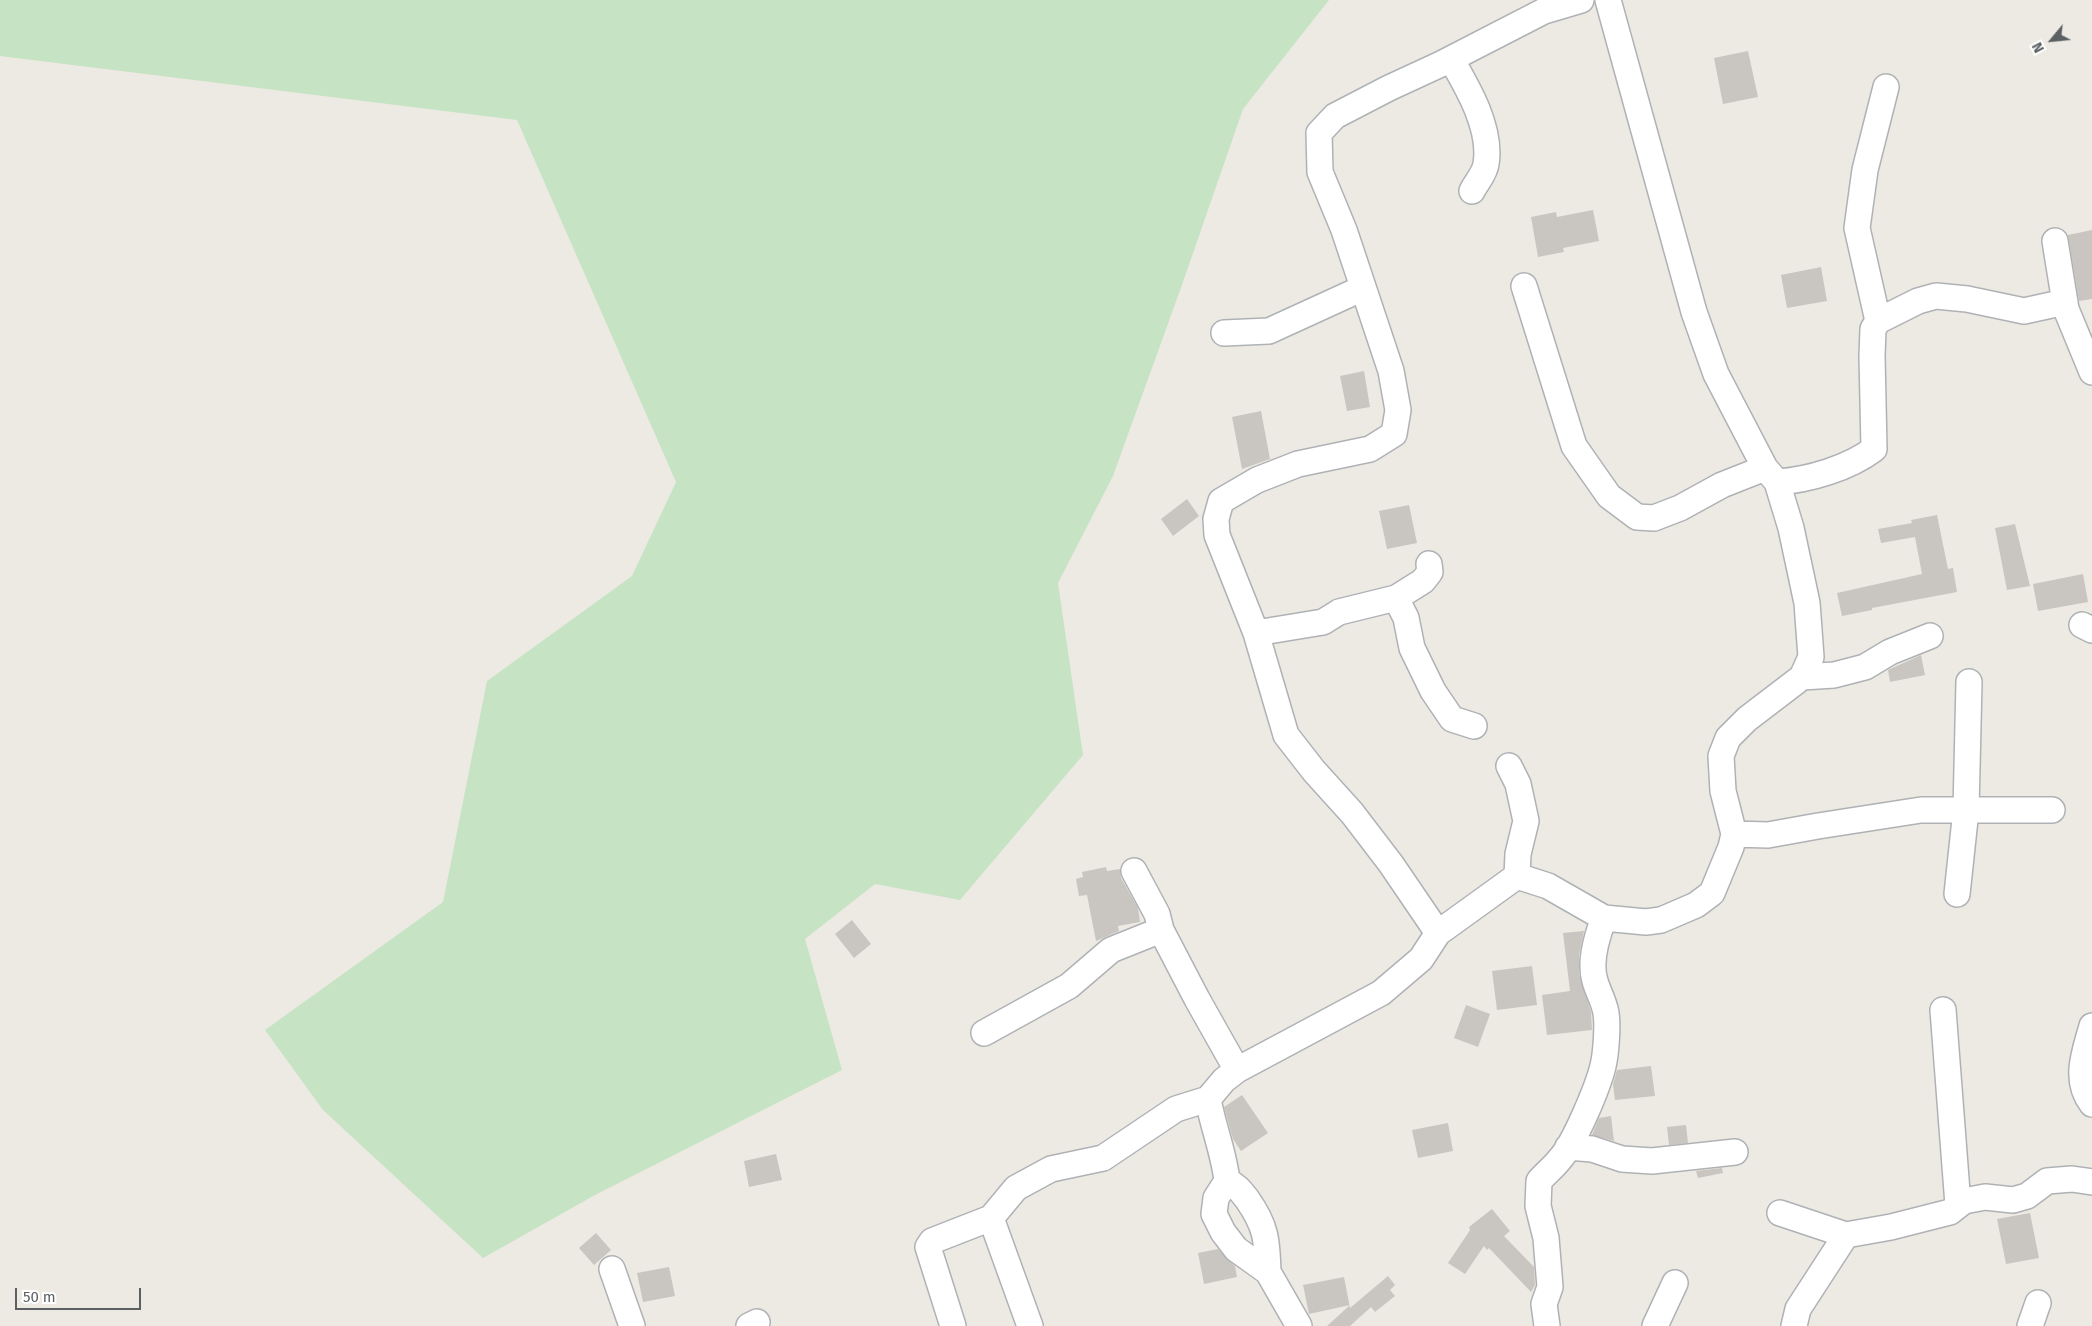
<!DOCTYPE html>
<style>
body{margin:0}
#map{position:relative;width:2092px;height:1326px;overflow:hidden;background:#edeae4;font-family:"Fira Sans",sans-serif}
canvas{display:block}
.north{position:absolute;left:2027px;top:15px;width:50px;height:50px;-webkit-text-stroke:4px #fff;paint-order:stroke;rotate:242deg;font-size:14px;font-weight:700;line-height:20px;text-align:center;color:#5c6063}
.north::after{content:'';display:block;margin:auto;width:18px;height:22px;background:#5c6063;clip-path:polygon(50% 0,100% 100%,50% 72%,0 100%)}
.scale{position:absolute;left:15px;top:1288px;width:126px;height:22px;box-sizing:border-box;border:2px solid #5c6063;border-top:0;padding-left:6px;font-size:15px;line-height:18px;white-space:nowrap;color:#5c6063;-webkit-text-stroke:4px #fff;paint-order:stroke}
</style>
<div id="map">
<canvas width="2092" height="1326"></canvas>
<div class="north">N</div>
<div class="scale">50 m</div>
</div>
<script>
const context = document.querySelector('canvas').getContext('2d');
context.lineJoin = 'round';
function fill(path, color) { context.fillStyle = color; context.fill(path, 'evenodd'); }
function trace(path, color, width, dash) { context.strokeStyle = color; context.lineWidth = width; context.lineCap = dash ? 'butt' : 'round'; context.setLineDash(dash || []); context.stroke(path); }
const green = new Path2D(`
 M0 0H1329L1243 109 1183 282 1113 476 1058 583 1083 755 960 900 875 884 805 939 842 1070 595 1195 483 1258 323 1110 265 1030 443 902 487 681 632 576 676 482 517 120 0 56Z`);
const building = new Path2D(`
 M1748 51 1758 97 1723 104 1714 58Z
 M1593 210 1599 241 1563 248 1564 252 1538 257 1531 217 1556 212 1557 217Z
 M2092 230V299L2079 301 2068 235Z
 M1821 267 1827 301 1787 308 1781 275Z
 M1364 371 1370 407 1347 411 1340 376Z
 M1261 411 1270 459 1242 469 1232 417Z
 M1187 499 1199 516 1173 536 1161 519Z
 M1409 505 1417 543 1387 549 1379 511Z
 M1937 515 1948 569 1953 568 1957 592 1872 608V610L1842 616 1837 593 1922 574 1915 537 1881 543 1878 529 1912 523 1911 520Z
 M2015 524 2030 586 2007 590 1995 528Z
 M2083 574 2088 602 2038 611 2033 584Z
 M1921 655 1925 675 1890 682 1888 670Z
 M1106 867 1107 871 1120 869 1121 878 1138 908 1140 922 1118 926 1119 931 1096 941 1087 895 1079 896 1076 879 1083 877 1082 872Z
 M852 920 871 944 854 958 835 934Z
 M1584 931 1579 955V974L1591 1012 1592 1030 1547 1035 1542 995 1570 991 1563 933Z
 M1532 966 1537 1005 1497 1010 1492 971Z
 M1466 1005 1490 1014 1478 1047 1454 1038Z
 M1651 1066 1655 1096 1615 1100 1613 1084 1617 1070Z
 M1242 1095 1268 1133 1241 1151 1233 1139 1224 1107Z
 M1611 1116 1614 1141 1592 1135 1599 1118Z
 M1448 1123 1453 1151 1418 1158 1412 1130Z
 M1686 1125 1688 1143 1669 1145 1667 1127Z
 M776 1154 782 1180 749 1187 744 1161Z
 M1722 1168 1723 1173 1698 1178 1696 1171Z
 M1492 1209 1510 1231 1504 1236 1534 1267 1535 1285 1531 1292 1489 1248 1487 1250 1484 1246 1465 1274 1448 1263 1470 1230 1469 1227Z
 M2030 1213 2039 1258 2006 1264 1997 1219Z
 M596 1233 611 1250 594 1265 579 1248Z
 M1218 1249 1235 1266 1237 1277 1204 1284 1198 1253Z
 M669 1267 675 1296 643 1302 637 1273Z
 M1388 1276 1395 1285 1390 1290 1395 1296 1375 1312 1371 1307 1350 1326H1327L1350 1305 1309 1314 1303 1285 1344 1277 1350 1308Z`);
const minor = new Path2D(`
 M1451 59C1468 88 1492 129 1486 164 1485 173 1476 183 1472 191
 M2055 241 2066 309 2092 372
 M1524 286 1574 446 1609 496 1637 517 1654 518 1680 508 1722 485 1765 468
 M1878 321 1857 228 1865 170 1886 87
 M1224 333 1269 331 1363 288
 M1777 482C1809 480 1849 468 1874 449L1872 356 1873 329 1878 321 1918 301 1936 296 1967 299 2024 311 2065 302
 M1396 598 1406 618 1412 648 1433 691 1452 719 1474 726
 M2082 625 2092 630
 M1256 633 1323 622 1339 612 1396 598 1423 581 1430 572 1429 564
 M1802 677 1834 675 1865 667 1890 652 1930 636
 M1509 766 1518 784 1526 821 1518 854 1517 876
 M1734 834 1768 835 1818 826 1921 810H2052
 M1134 871 1157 914 1161 930 1197 999 1237 1070
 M1957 894 1966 810 1969 682
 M1438 933 1391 864 1352 813 1314 771 1286 735 1256 633 1217 535 1216 519 1221 501 1257 480 1298 464 1370 449 1394 434 1398 410 1391 371 1344 230 1320 172 1319 133 1335 116 1389 88 1441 64 1544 11 1581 0
 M1943 1010 1958 1205
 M2092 1026C2085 1052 2073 1079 2092 1104
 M984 1033 1069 986 1111 950 1161 930
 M1568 1147 1592 1149 1622 1159 1652 1161 1735 1152
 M1227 1181C1237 1186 1240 1190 1247 1199 1266 1226 1267 1239 1268 1272
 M1780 1213 1846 1235
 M991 1218 1030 1326
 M612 1269 632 1326
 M749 1326 757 1322
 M953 1326 928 1247 932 1241 991 1218 1016 1188 1051 1169 1103 1158 1176 1109 1208 1099
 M1299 1326 1268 1272 1236 1249 1223 1232 1214 1214 1216 1198 1227 1181C1224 1153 1213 1127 1208 1099L1224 1080 1237 1070 1381 993 1421 959 1438 933 1517 876 1548 886 1604 918 1646 922 1661 920 1696 905 1712 893 1731 847 1734 834 1723 791 1721 756 1728 738 1747 719 1802 677 1811 657 1807 603 1791 528 1777 482 1765 468 1716 374 1694 312 1608 0
 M1547 1326 1544 1304 1550 1287 1546 1238 1538 1206 1539 1181C1546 1173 1554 1167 1560 1159 1574 1144 1598 1087 1603 1066 1606 1054 1608 1025 1606 1013 1604 1001 1598 992 1595 981 1589 962 1597 936 1604 918
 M1655 1326 1675 1283
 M1794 1326 1798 1309 1846 1235 1891 1227 1950 1212 1964 1201 1985 1197 2013 1200 2027 1196 2047 1181 2072 1179 2092 1182
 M2030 1326 2038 1303`);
fill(green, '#c6e3c3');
fill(building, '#c9c5c1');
trace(minor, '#afb2b5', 28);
trace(minor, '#fff', 25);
</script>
